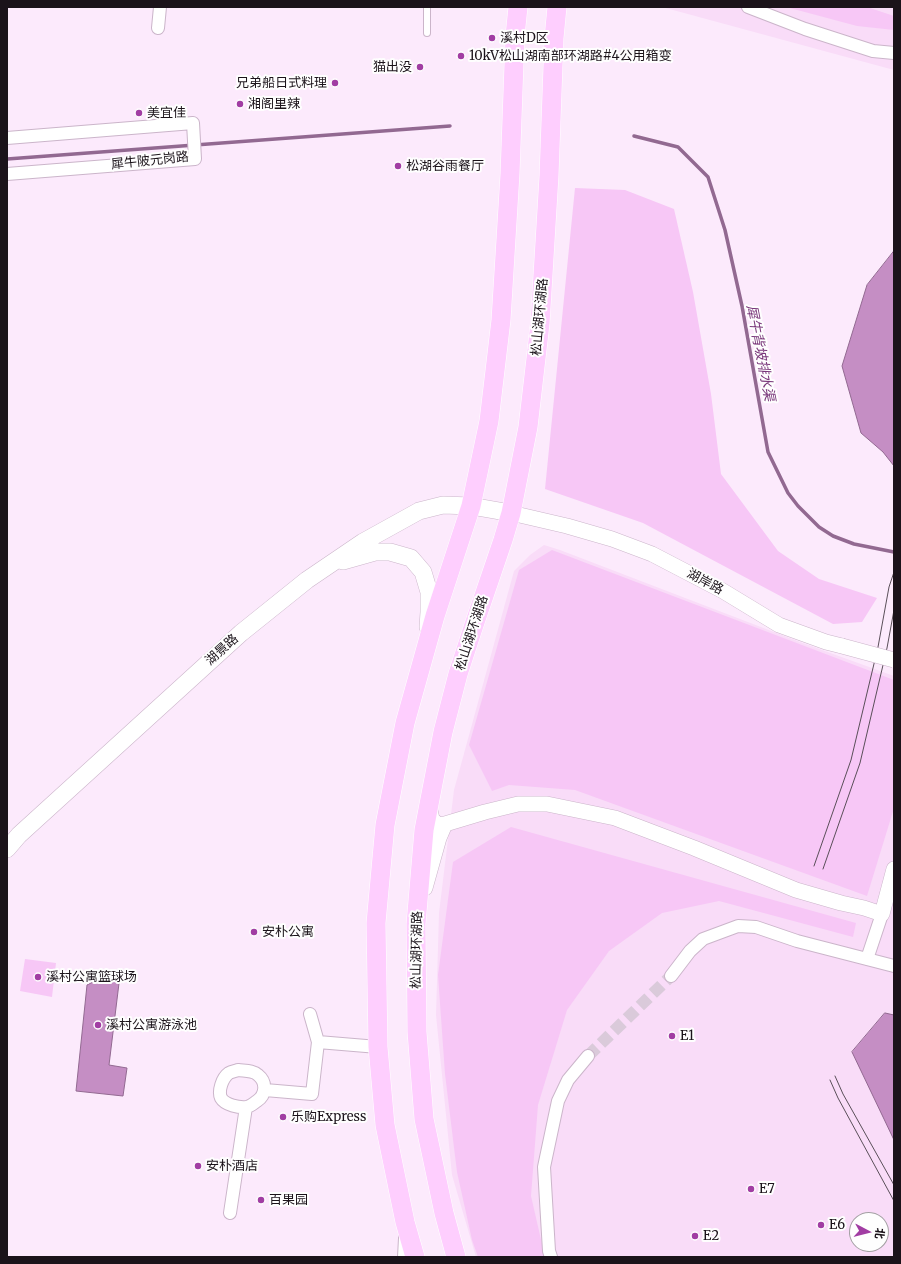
<!DOCTYPE html>
<meta charset="utf-8">
<style>
body{margin:0}
#map{position:relative;width:901px;height:1264px;overflow:hidden;background:#fceafc;font-family:Merriweather,"Noto Sans SC",serif}
canvas{display:block}
.frame{position:absolute;inset:0;border:8px solid #1b131a;pointer-events:none}
.north{position:absolute;left:849px;top:1212px;width:40px;height:40px;box-sizing:border-box;background:#fefefe;border:1px solid #a3a0a3;border-radius:50%;rotate:97deg;font-size:11px;font-weight:700;line-height:16px;text-align:center;color:#1b131a}
.north::after{content:'';display:block;margin:auto;width:14px;height:18px;background:#a13da3;clip-path:polygon(50% 0,100% 100%,50% 72%,0 100%)}
</style>
<div id="map">
<canvas width="901" height="1264"></canvas>
<div class="frame"></div>
<div class="north">北</div>
</div>
<script>
const context = document.querySelector('canvas').getContext('2d');
context.lineJoin = 'round';
function fill(path, color) { context.fillStyle = color; context.fill(path, 'evenodd'); }
function trace(path, color, width, dash) { context.strokeStyle = color; context.lineWidth = width; context.lineCap = dash ? 'butt' : 'round'; context.setLineDash(dash || []); context.stroke(path); }
function label(font, color, halo, rows, align = 'center') {
  context.font = font + ' Merriweather,"Noto Sans SC",serif'; context.lineWidth = 4; context.setLineDash([]); context.textBaseline = 'middle'; context.strokeStyle = halo; context.fillStyle = color; for (const [text, x, y, turn = 0] of rows) {
    context.save(); context.translate(x, y); context.rotate((+turn || 0) * Math.PI / 180); context.textAlign = isNaN(turn) ? turn : align; if (halo) context.strokeText(text, 0, 0); context.fillText(text, 0, 0); context.restore();
  }
}
const built = new Path2D(`
 M662 7H894V70Z
 M544 545 560 550 800 642 894 676V1257H476L452 1175 436 1015 439 913 454 790 514 571 530 555ZM857 1220H881V1244H857Z`);
const green = new Path2D(`
 M786 7H867L894 16V30L857 26Z
 M575 188 625 190 674 209 693 292 711 394 721 474 778 551 819 579 877 598 862 622 833 624 643 523 545 489Z
 M552 550 894 680V808L867 896 575 790 509 785 492 791 469 745 519 570Z
 M511 827 856 923 853 937 719 901 662 913 609 951 567 1010 538 1105 531 1196 545 1257H478L472 1240 457 1172 445 1074 438 975 453 862Z
 M25 959 56 963 52 997 20 991Z`);
const water = new Path2D(`
 M894 251V466L883 452 861 433 842 366 867 285Z
 M120 975 109 1065 127 1068 123 1096 76 1091 87 985 101 978Z
 M885 1013 894 1015V1140L852 1052Z`);
const stream = new Path2D(`
 M634 136 678 147 708 177 725 230 742 306 768 452 788 493 798 506 819 527 833 536 854 544 894 552
 M7 159 450 126`);
const minorTunnel = new Path2D(`
 M588 1056 671 976`);
const service = new Path2D(`
 M427 7V33`);
const minor = new Path2D(`
 M748 7 805 29 873 51 894 53
 M158 28 160 7
 M7 138 193 123 195 159 7 174
 M867 959 882 914
 M671 976 690 951 703 939 738 926 756 927 797 941 894 966
 M310 1014 318 1042
 M238 1070C244 1071 253 1070 258 1075 267 1082 266 1095 257 1101 254 1103 251 1106 247 1107 239 1108 225 1105 221 1098 218 1091 222 1078 229 1073 231 1072 235 1071 238 1070Z
 M265 1090 312 1094 318 1042 378 1047
 M230 1213 246 1107
 M404 1257 405 1238
 M551 1257 549 1251 544 1167 558 1101 568 1080 588 1056`);
const tertiary = new Path2D(`
 M511 513 567 526 612 539 652 554 723 591 779 625 826 642 842 646
 M429 806 432 819 438 825 445 824 485 812 518 804H547L615 818 694 848 796 890 841 903 864 908 882 914 894 869
 M425 888 439 838 445 824`);
const secondary = new Path2D(`
 M343 561 375 552H390L411 558 423 572 429 592V612L428 627
 M7 849 19 835 241 633 307 580 363 542 419 511 443 505 471 506 511 513`);
const primary = new Path2D(`
 M415 1257 405 1222 385 1125 378 1047 376 923 385 825 405 723 435 616 471 506 489 421 501 320 510 174 515 36 518 7
 M456 1257 444 1213 424 1119 417 1032 416 924 424 830 443 732 458 674 473 628 503 540 511 513 528 427 540 324 549 176 554 38 557 7`);
const tram = new Path2D(`
 M814 866 851 760 878 647 889 587 894 572
 M823 869 860 763 887 648 894 610
 M835 1076 843 1094 894 1185
 M830 1080 838 1098 894 1201`);
const tertiaryBridge = new Path2D(`
 M842 646 894 660`);
const markers = [
 [492,38,4,"#a13da3"],
 [461,56,4,"#a13da3"],
 [420,67,4,"#a13da3"],
 [335,83,4,"#a13da3"],
 [240,104,4,"#a13da3"],
 [139,113,4,"#a13da3"],
 [398,166,4,"#a13da3"],
 [254,932,4,"#a13da3"],
 [38,977,4,"#a13da3"],
 [98,1025,4,"#a13da3"],
 [672,1036,4,"#a13da3"],
 [283,1117,4,"#a13da3"],
 [198,1166,4,"#a13da3"],
 [751,1189,4,"#a13da3"],
 [261,1200,4,"#a13da3"],
 [821,1225,4,"#a13da3"],
 [695,1236,4,"#a13da3"]
];
const poiNames = [
 ["溪村D区",500,38],
 ["10kV松山湖南部环湖路#4公用箱变",469,56],
 ["猫出没",412,67,"right"],
 ["兄弟船日式料理",327,83,"right"],
 ["湘阁里辣",248,104],
 ["美宜佳",147,113],
 ["松湖谷雨餐厅",406,166],
 ["安朴公寓",262,932],
 ["溪村公寓篮球场",46,977],
 ["溪村公寓游泳池",106,1025],
 ["E1",680,1036],
 ["乐购Express",291,1117],
 ["安朴酒店",206,1166],
 ["E7",759,1189],
 ["百果园",269,1200],
 ["E6",829,1225],
 ["E2",703,1236]
];
const streetNames = [
 ["犀牛陂元岗路",150,161,-6],
 ["松山湖环湖路",540,317,-85],
 ["湖岸路",705,582,28],
 ["松山湖环湖路",472,633,-72],
 ["湖景路",222,650,-42],
 ["松山湖环湖路",417,950,-89]
];
const waterNames = [
 ["犀牛背坡排水渠",760,353,79]
];
fill(built, '#f9dcf8');
fill(green, '#f7c7f6');
fill(water, '#c58ec4');
trace(water, '#926991', 1);
trace(stream, '#926991', 3.5);
trace(minorTunnel, '#dacada', 12, [12, 6]);
trace(service, '#cbb5ca', 8);
trace(minor, '#cbb5ca', 14);
trace(tertiary, '#cbb5ca', 16);
trace(secondary, '#cbb5ca', 18);
trace(primary, '#fff', 20);
trace(service, '#fff', 6);
trace(minor, '#fff', 12);
trace(tertiary, '#fff', 15);
trace(secondary, '#fff', 17);
trace(primary, '#fecefe', 19);
trace(tram, '#5a4f59', 1);
trace(tertiaryBridge, '#cbb5ca', 16, []);
trace(tertiaryBridge, '#fff', 15);
for (const [x, y, r, color] of markers) { const dot = new Path2D(); dot.arc(x, y, r, 0, 2 * Math.PI); context.fillStyle = color; context.fill(dot); trace(dot, '#fefefe', 1.5); }
label('13px', '#1b131a', '#fefefe', poiNames, 'left');
label('13px', '#1b131a', '#fefefe', streetNames);
label('italic 14px', '#79367a', '#fefefe', waterNames);
</script>
